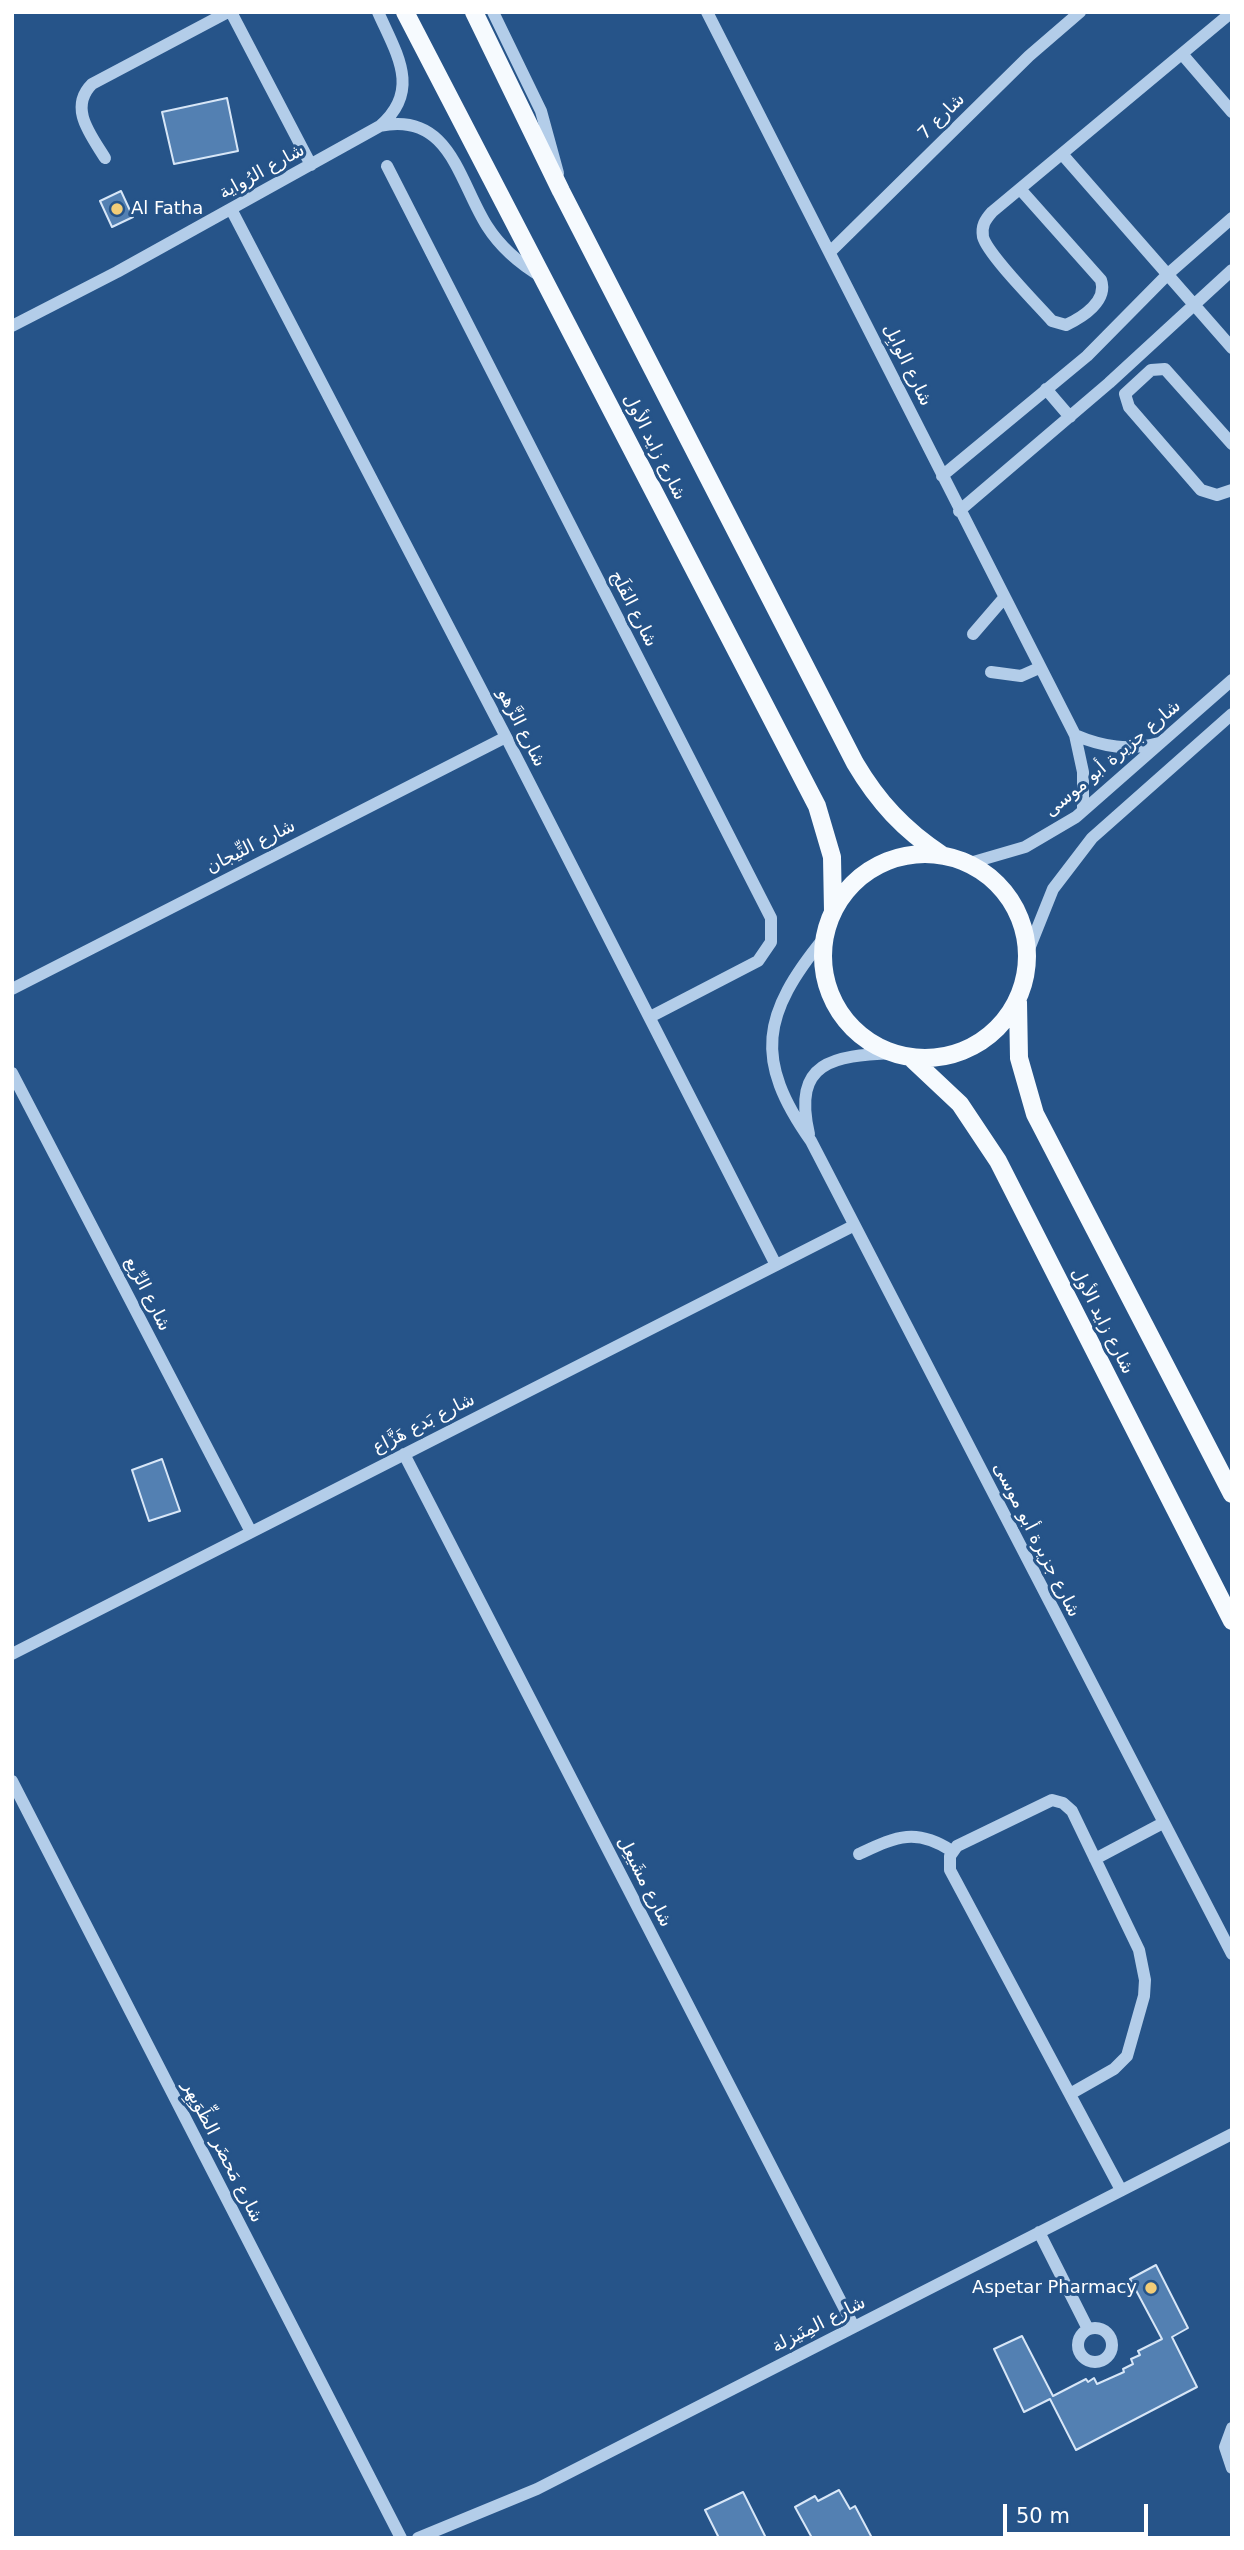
<!DOCTYPE html>
<meta charset="utf-8">
<style>
body{margin:0}
#map{position:relative;width:1244px;height:2550px;overflow:hidden;background:#265489;font-family:"DejaVu Sans",sans-serif}
canvas{display:block}
.frame{position:absolute;inset:0;border:14px solid #fff;pointer-events:none}
.scale{position:absolute;left:1003px;top:2504px;width:145px;height:32px;box-sizing:border-box;border:4px solid #fff;border-top:0;padding-left:9px;font-size:21px;line-height:24px;white-space:nowrap;color:#fff;-webkit-text-stroke:5px #265489;paint-order:stroke}
</style>
<div id="map">
<canvas width="1244" height="2550"></canvas>
<div class="frame"></div>
<div class="scale">50 m</div>
</div>
<script>
const context = document.querySelector('canvas').getContext('2d');
context.lineJoin = 'round';
function fill(path, color) { context.fillStyle = color; context.fill(path, 'evenodd'); }
function trace(path, color, width, dash) { context.strokeStyle = color; context.lineWidth = width; context.lineCap = dash ? 'butt' : 'round'; context.setLineDash(dash || []); context.stroke(path); }
function label(font, color, halo, rows, align = 'center') {
  context.font = font + ' "DejaVu Sans",Cairo,sans-serif'; context.lineWidth = 6; context.setLineDash([]); context.textBaseline = 'middle'; context.strokeStyle = halo; context.fillStyle = color; for (const [text, x, y, turn = 0] of rows) {
    context.save(); context.translate(x, y); context.rotate((+turn || 0) * Math.PI / 180); context.textAlign = isNaN(turn) ? turn : align; if (halo) context.strokeText(text, 0, 0); context.fillText(text, 0, 0); context.restore();
  }
}
const building = new Path2D(`
 M227 98 238 151 174 164 162 112Z
 M121 191 133 217 112 227 100 201Z
 M162 1459 180 1511 149 1521 132 1470Z
 M1156 2265 1188 2328 1172 2337 1197 2387 1076 2450 1050 2399 1024 2412 994 2349 1022 2336 1053 2396 1086 2379 1088 2382 1094 2378 1097 2384 1124 2372 1123 2369 1133 2364 1131 2359 1140 2355 1138 2351 1162 2339 1130 2279Z
 M839 2490 850 2509 855 2506 872 2538H812L795 2507 815 2496 818 2501Z
 M743 2492 766 2538H719L705 2510Z`);
const minor = new Path2D(`
 M231 12 311 165
 M493 12 541 111 558 173
 M707 12 1075 735 1083 772V810
 M1182 54 1232 112
 M380 126C450 111 459 182 487 226 501 248 520 264 542 277
 M1062 154 1232 348
 M105 158C91 135 68 108 92 84L228 12
 M387 166 771 918V942L758 961 650 1017
 M1020 189 1101 280C1108 301 1083 317 1066 325L1052 321C1037 304 988 255 983 237 981 226 985 220 992 212L1232 12
 M231 209 506 737 776 1265
 M831 251 1029 56 1080 12
 M12 326 117 272 380 126C422 90 396 53 378 12
 M1046 389 1070 417
 M1232 444 1165 369 1151 370 1125 394 1129 407 1201 490 1217 495 1232 490
 M942 476 1087 356 1168 274 1232 218
 M959 511 1109 383 1232 270
 M973 634 1004 598
 M991 672 1021 676 1039 668
 M1075 735C1103 747 1129 751 1159 743
 M970 863 1025 847 1076 817 1232 680
 M824 938C762 1014 753 1059 811 1141L1232 1954
 M1029 949 1053 889 1092 838 1232 714
 M12 989 506 737
 M12 1073 251 1532
 M809 1134C792 1061 833 1056 893 1053
 M404 1454 854 2327
 M12 1654 853 1226
 M12 1781 401 2538
 M859 1854C896 1837 915 1827 952 1851
 M1095 1859 1163 1823
 M1070 2094 1114 2069 1127 2056 1144 1996 1145 1980 1139 1950 1072 1811 1063 1803 1052 1800 957 1846 950 1856V1870L1121 2190
 M1039 2232 1088 2329
 M1078 2345a17 17 0 1 1 34 0a17 17 0 1 1-34 0Z
 M1232 2428 1225 2447 1232 2468
 M418 2538 537 2489 1232 2134`);
const major = new Path2D(`
 M405 12 817 806 832 857 833 911
 M474 12 561 191 855 763C878 802 904 830 942 855
 M823 956a102 102 0 1 1 204 0a102 102 0 1 1-204 0Z
 M1018 1002 1019 1058 1035 1114 1232 1494
 M910 1057 960 1104 998 1161 1232 1621`);
const markers = [
 [117,209,7,"#f2cd78"],
 [1151,2288,7,"#f2cd78"]
];
const streetNames = [
 ["شارع 7",942,117,-45],
 ["شارع الرُواية",262,172,-29],
 ["شارع الوابِل",907,365,64],
 ["شارع زايد الأول",654,447,63],
 ["شارع الفَلَج",633,609,63],
 ["شارع الزَّهو",521,728,63],
 ["شارع جزيرة أبو موسى",1113,759,-40],
 ["شارع التِّيجان",251,847,-27],
 ["شارع الرِّيع",147,1294,63],
 ["شارع زايد الأول",1102,1321,63],
 ["شارع بَدع هَزَّاع",424,1424,-27],
 ["شارع جزيرة أبو موسى",1036,1540,63],
 ["شارع مشَيعِل",644,1882,63],
 ["شارع مَحضَر الظِّوَيِهِر",222,2152,63],
 ["شارع المِنَيزلة",819,2325,-27]
];
const poiNames = [
 ["Al Fatha",131,209],
 ["Aspetar Pharmacy",1137,2288,"right"]
];
fill(building, '#5380b2');
trace(building, '#d7e6f7', 2);
trace(minor, '#b3cde9', 12);
trace(major, '#f6fafe', 18);
for (const [x, y, r, color] of markers) { const dot = new Path2D(); dot.arc(x, y, r, 0, 2 * Math.PI); context.fillStyle = color; context.fill(dot); trace(dot, '#265489', 2.5); }
label('18px', '#fff', '#265489', streetNames);
label('18px', '#fff', '#265489', poiNames, 'left');
</script>
